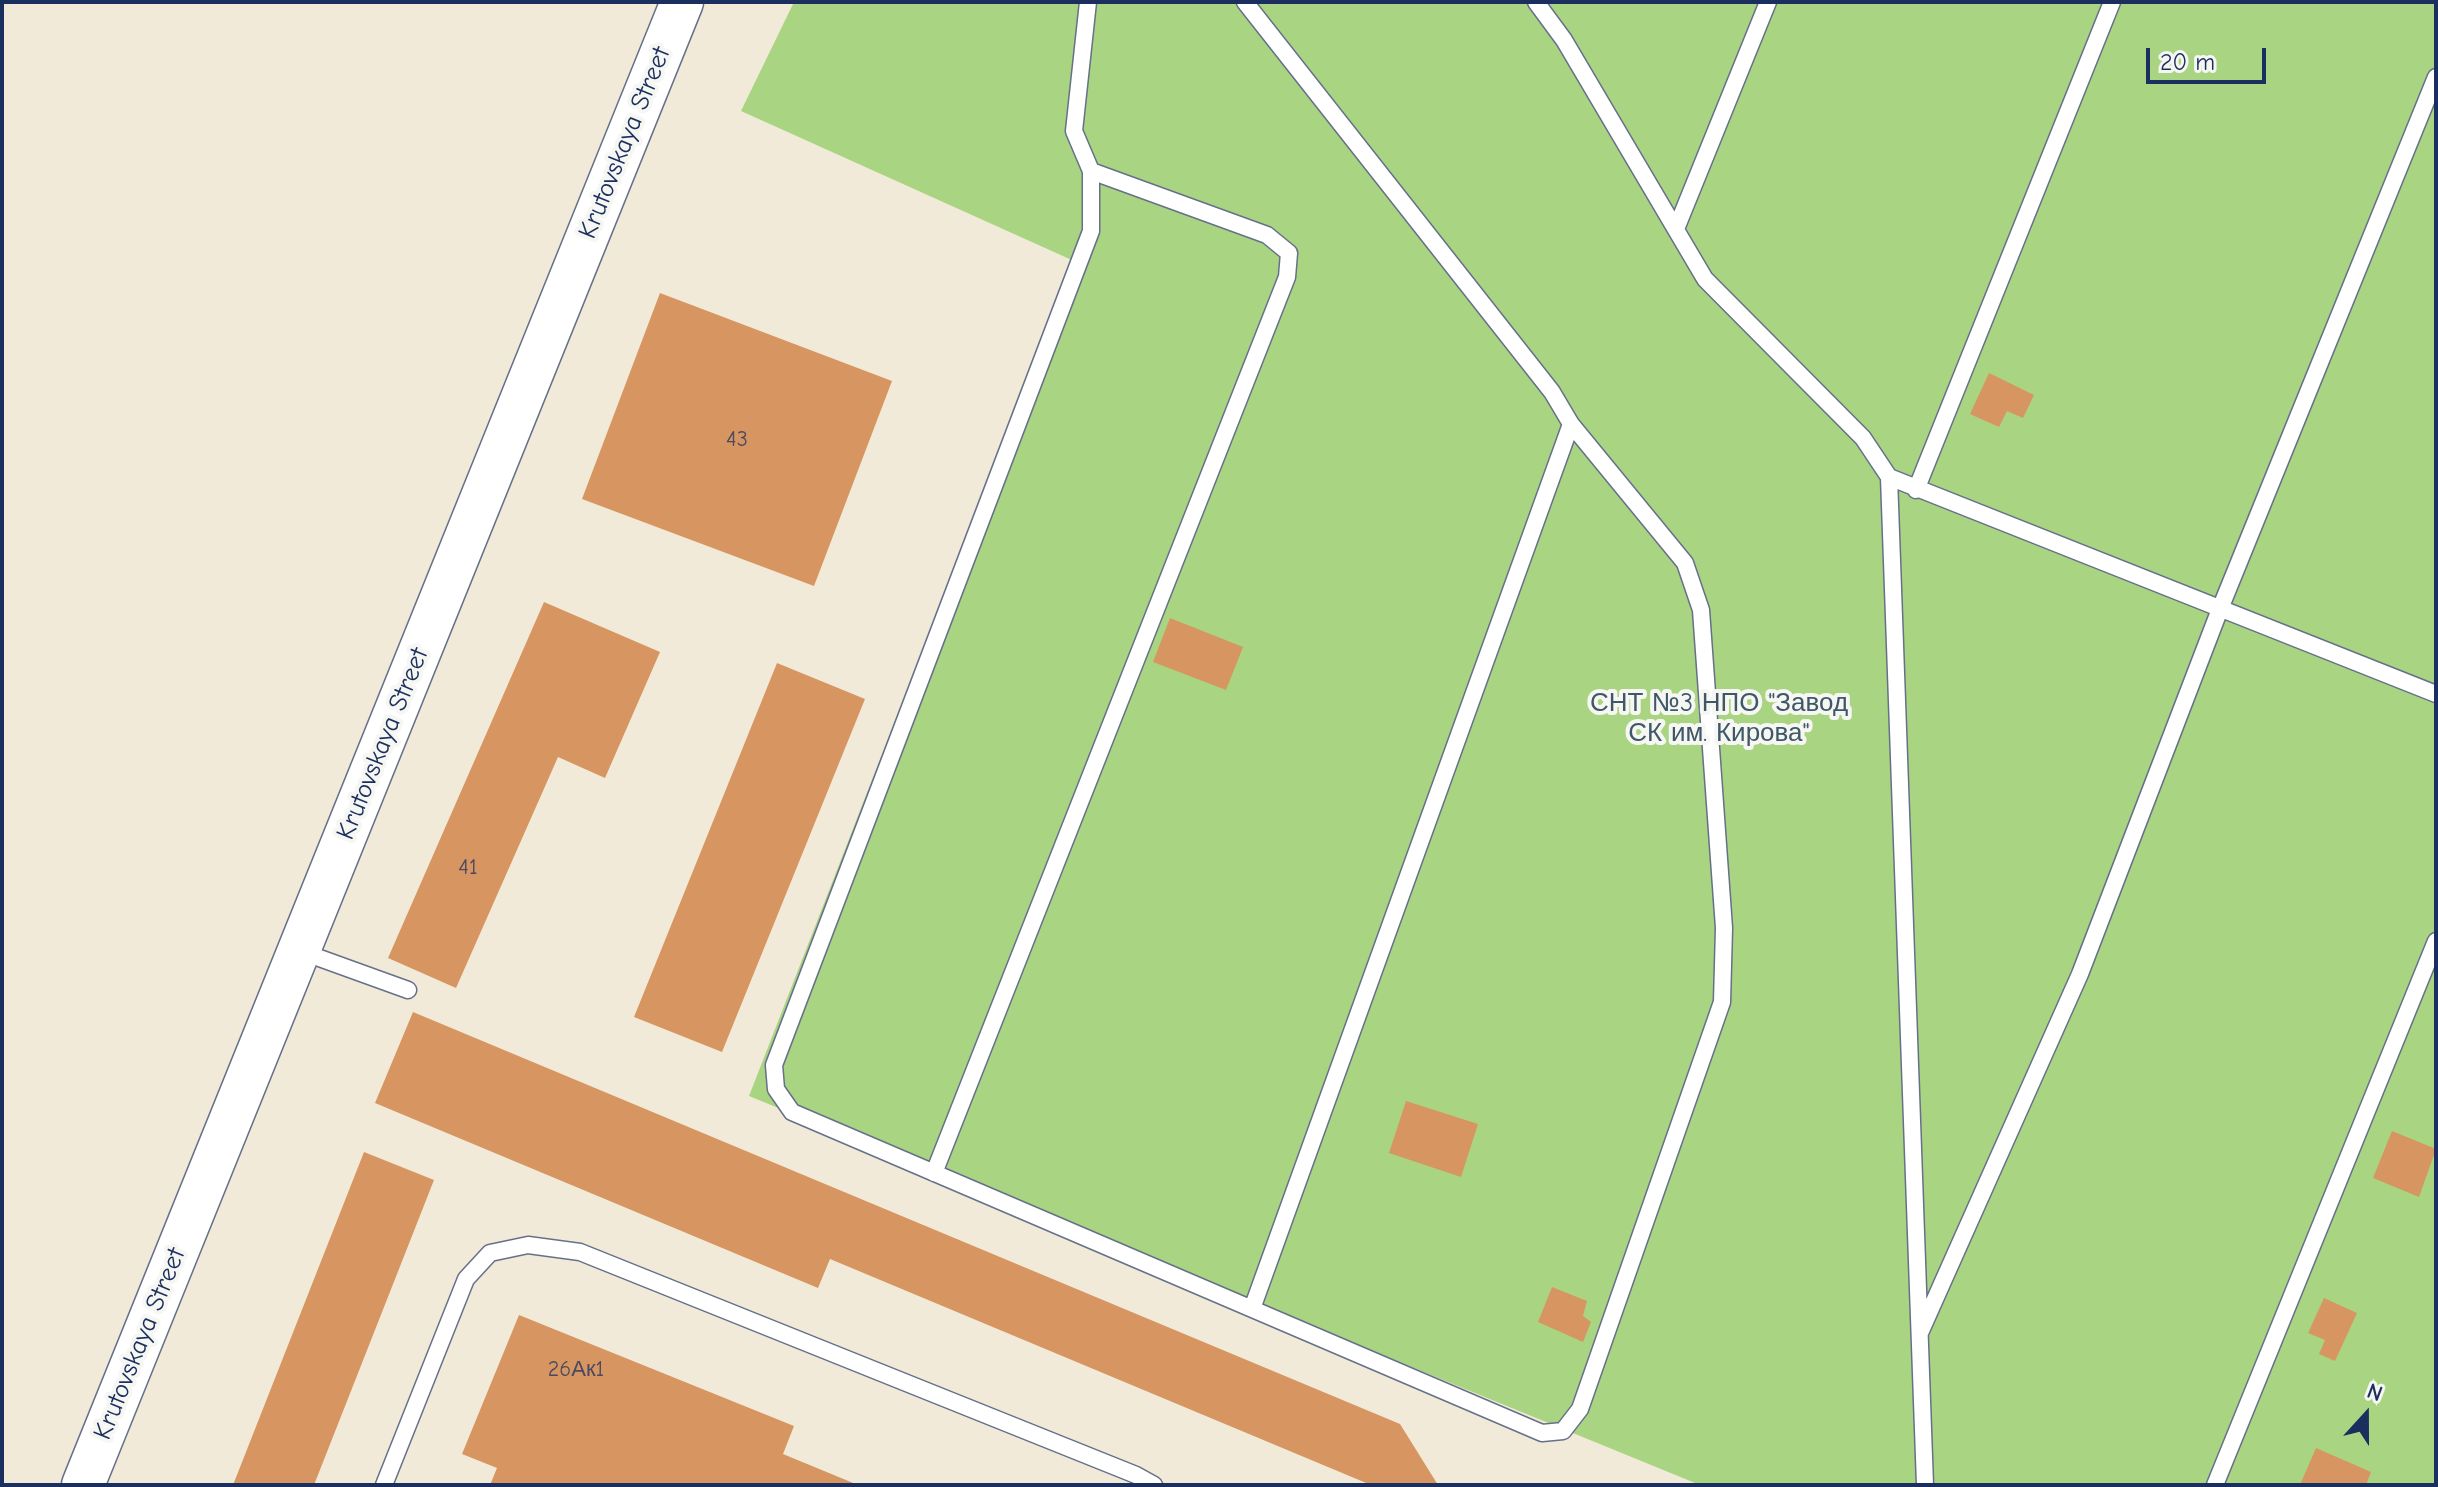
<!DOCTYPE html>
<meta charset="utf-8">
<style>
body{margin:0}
#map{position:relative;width:2438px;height:1487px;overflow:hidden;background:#f2ead8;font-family:"Comic Neue",sans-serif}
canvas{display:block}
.frame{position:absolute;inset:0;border:4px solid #1b2f5e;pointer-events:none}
.north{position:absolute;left:2326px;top:1375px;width:80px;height:80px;-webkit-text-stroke:6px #f6f6f2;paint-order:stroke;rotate:21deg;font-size:22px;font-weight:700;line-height:32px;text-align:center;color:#1b2f5e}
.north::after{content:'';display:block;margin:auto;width:28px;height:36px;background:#1b2f5e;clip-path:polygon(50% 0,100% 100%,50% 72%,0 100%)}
.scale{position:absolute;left:2146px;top:48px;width:120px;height:36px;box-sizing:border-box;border:4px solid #1b2f5e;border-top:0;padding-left:10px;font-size:24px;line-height:28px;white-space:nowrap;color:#1b2f5e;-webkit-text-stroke:6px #f6f6f2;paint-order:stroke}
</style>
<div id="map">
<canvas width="2438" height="1487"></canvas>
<div class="frame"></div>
<div class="north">N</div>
<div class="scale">20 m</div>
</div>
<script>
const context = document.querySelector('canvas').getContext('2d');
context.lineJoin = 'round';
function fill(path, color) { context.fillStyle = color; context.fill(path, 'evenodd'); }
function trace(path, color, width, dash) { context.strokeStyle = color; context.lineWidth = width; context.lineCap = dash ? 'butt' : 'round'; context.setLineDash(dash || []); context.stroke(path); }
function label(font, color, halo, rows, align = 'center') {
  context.font = font + ' "Comic Neue",sans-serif'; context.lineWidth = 8; context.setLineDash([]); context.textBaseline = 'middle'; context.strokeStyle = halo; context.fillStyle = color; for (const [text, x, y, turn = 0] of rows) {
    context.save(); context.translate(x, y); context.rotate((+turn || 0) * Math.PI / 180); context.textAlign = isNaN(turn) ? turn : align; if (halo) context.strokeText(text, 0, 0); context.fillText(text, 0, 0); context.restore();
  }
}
const green = new Path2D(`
 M794 2H2436V1485H1700L749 1096 1074 261 741 111Z`);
const building = new Path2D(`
 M660 293 892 381 814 586 582 499Z
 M1989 373 2034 395 2023 418 2007 411 1999 427 1970 414Z
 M544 602 660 652 605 778 558 757 456 988 388 958Z
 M1170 618 1243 647 1226 690 1153 662Z
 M777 663 865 699 722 1052 634 1017Z
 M413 1012 1400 1424 1438 1485H1371L830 1259 818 1288 375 1103Z
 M1406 1101 1478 1124 1461 1177 1389 1153Z
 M2392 1131 2436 1149 2419 1197 2373 1178Z
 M364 1152 434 1180 314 1485H233Z
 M1552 1287 1587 1301 1583 1316 1591 1322 1583 1342 1538 1322Z
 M2324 1298 2357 1313 2335 1361 2319 1354 2325 1340 2308 1333Z
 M519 1315 794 1426 783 1454 858 1485H490L497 1468 462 1454Z
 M2316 1448 2371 1472 2366 1485H2300Z`);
const service = new Path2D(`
 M1088 2 1074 131 1091 171V231L774 1065 776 1089 792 1112 1542 1433 1563 1431 1580 1409 1722 1002 1724 928 1701 610 1685 563 1571 424 1552 392 1245 2
 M1536 2 1564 40 1705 279 1863 438 1889 477 2436 694
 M1676 229 1768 2
 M1889 477 1925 1485
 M1916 490 2112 2
 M300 951 408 990
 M934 1173 1287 277 1289 253 1267 235 1091 171
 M1253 1306 1571 424
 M1920 1333 2080 974 2220 609 2436 77
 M384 1485 466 1279 490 1253 528 1245 580 1252 1136 1475 1154 1485
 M2215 1485 2436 941`);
const tertiary = new Path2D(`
 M83 1485 682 2`);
const numberNames = [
 ["43",737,440],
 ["41",468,868],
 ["26Ак1",576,1370]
];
const streetNames = [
 ["Krutovskaya Street",625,143,-68],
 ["Krutovskaya Street",383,744,-68],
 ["Krutovskaya Street",140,1344,-68]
];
const parkNames = [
 ["СНТ №3 НПО \"Завод",1719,704],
 ["СК им. Кирова\"",1719,734]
];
fill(green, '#a9d481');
fill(building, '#d79661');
trace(service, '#667089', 19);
trace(tertiary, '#667089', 45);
trace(service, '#fff', 16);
trace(tertiary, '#fff', 42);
label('22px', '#4a495f', null, numberNames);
label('26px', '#1b2f5e', '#f6f6f2', streetNames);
label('26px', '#3e5867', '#f6f6f2', parkNames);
</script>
